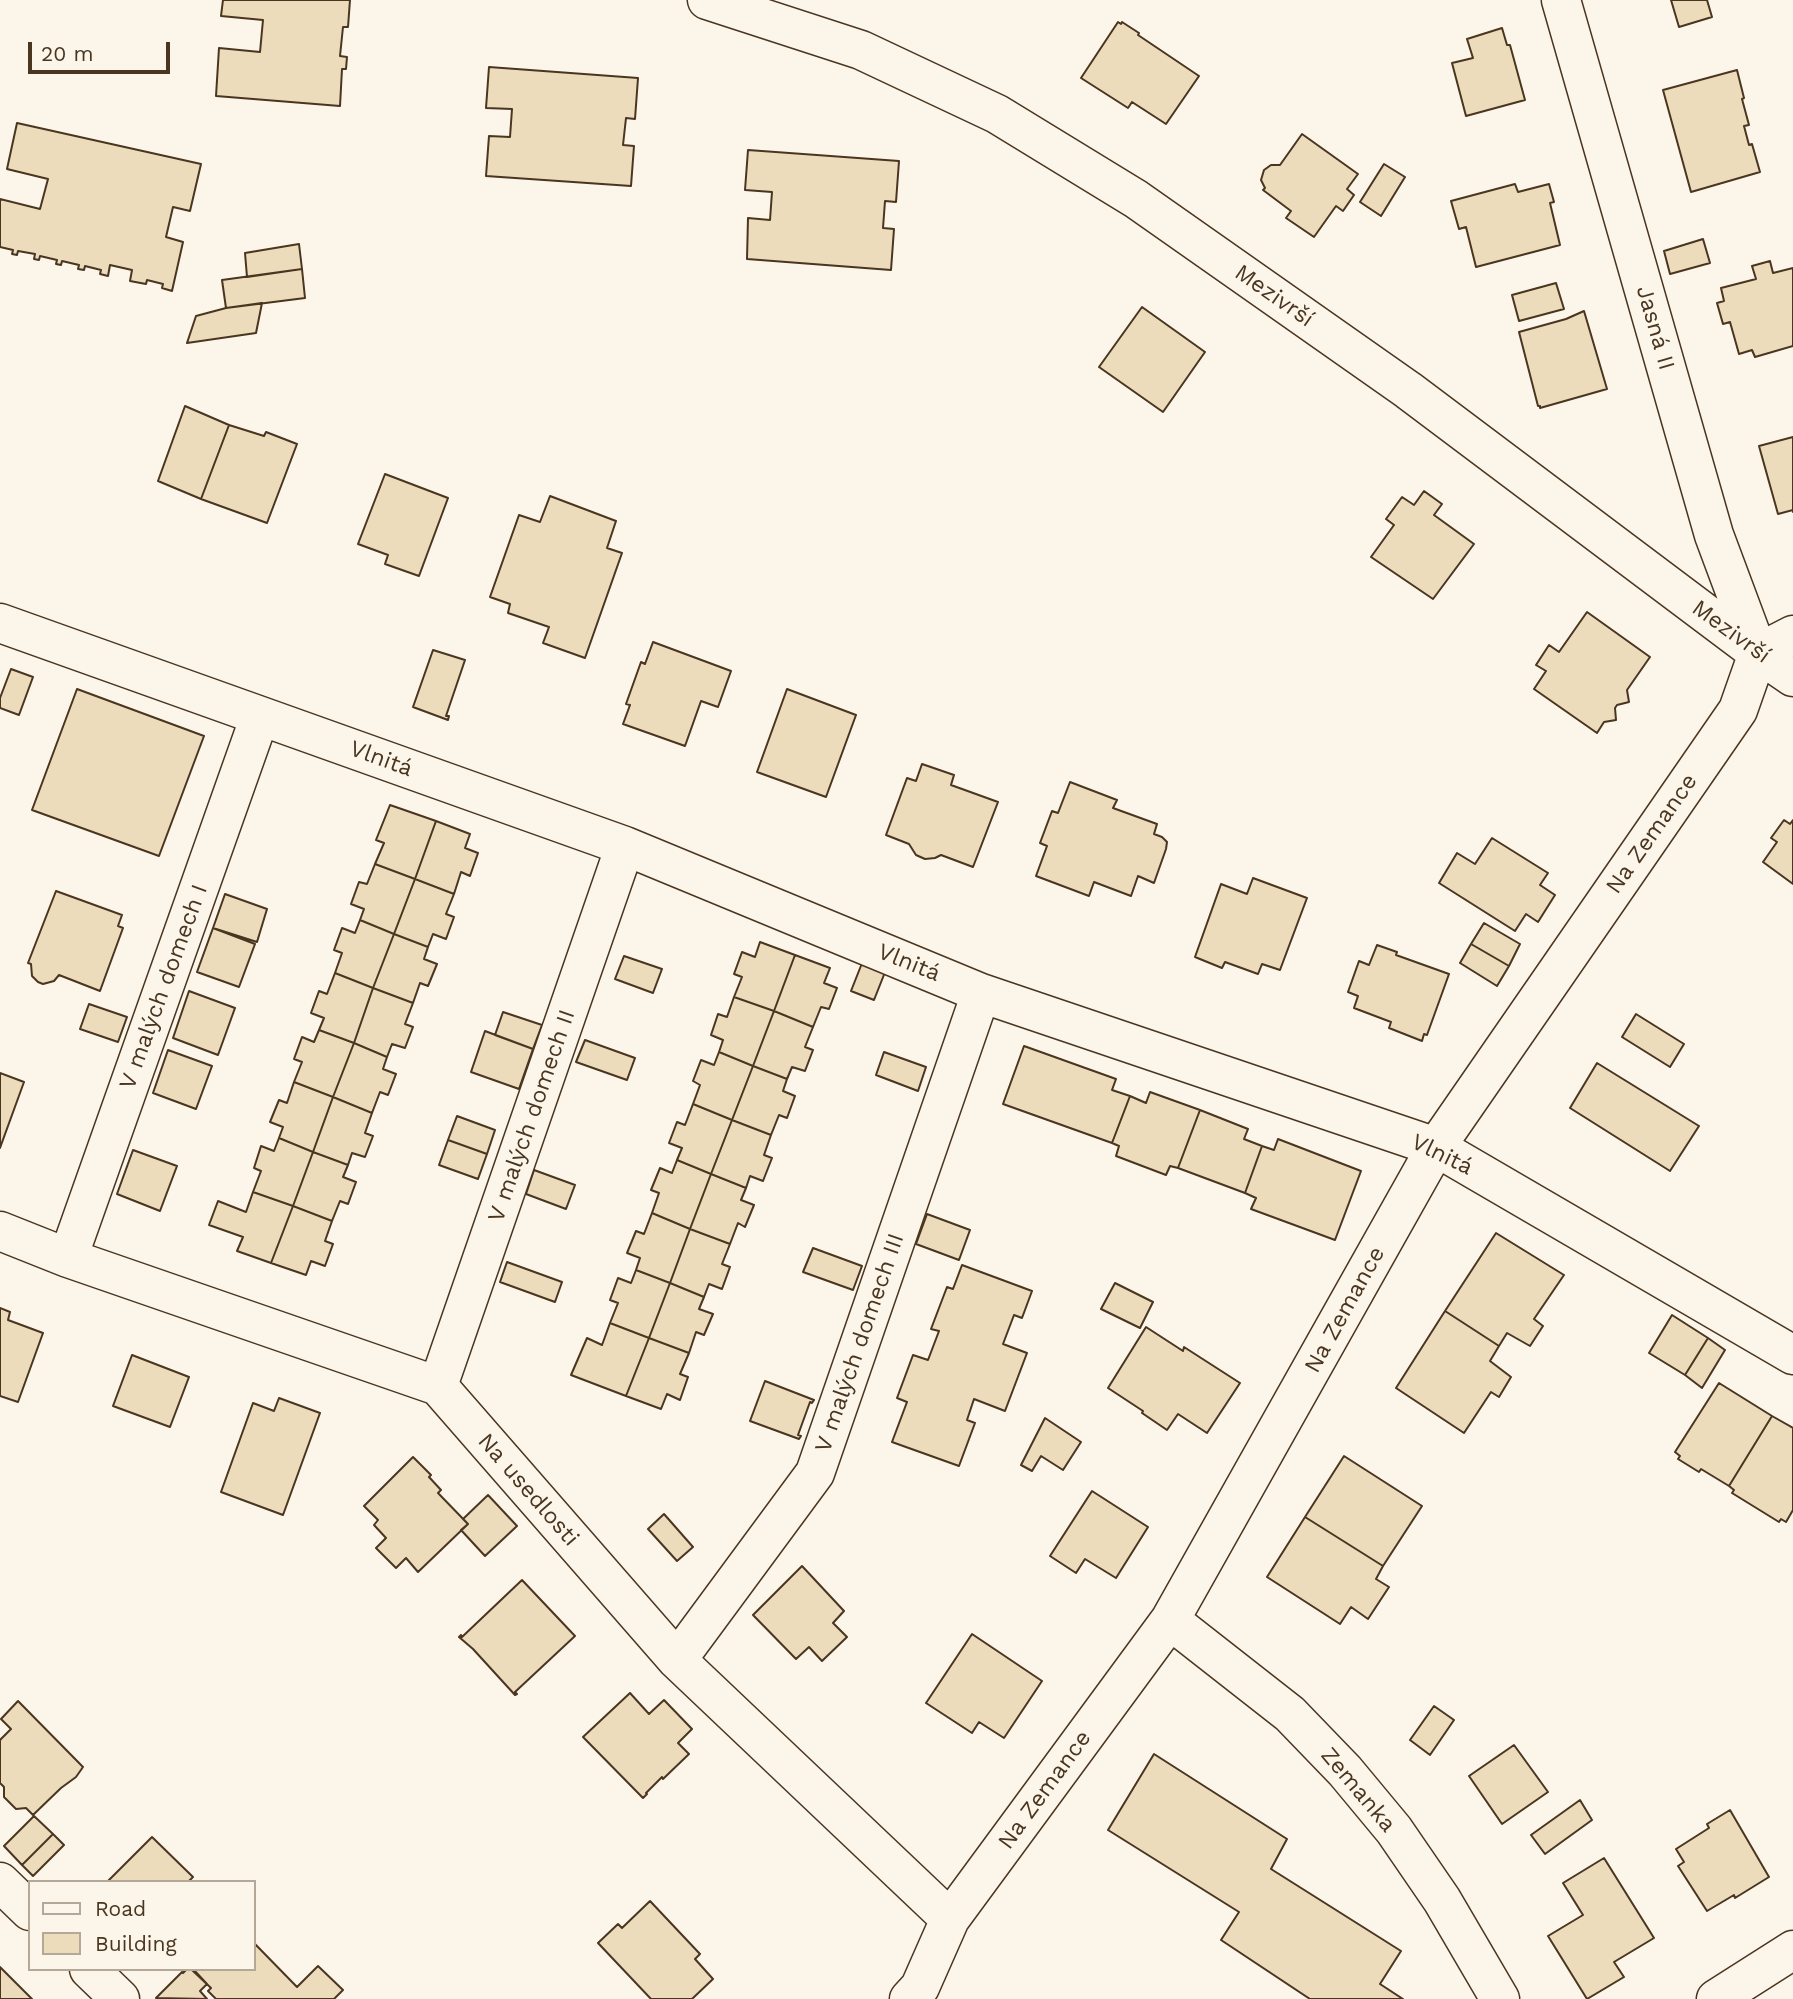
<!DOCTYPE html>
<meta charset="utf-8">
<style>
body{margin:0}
#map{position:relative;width:1793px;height:1999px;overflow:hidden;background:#fbf6e9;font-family:"Work Sans",sans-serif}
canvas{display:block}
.legend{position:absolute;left:28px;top:1880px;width:228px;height:91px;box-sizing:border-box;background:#fbf6e9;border:2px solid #b4a999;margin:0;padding:9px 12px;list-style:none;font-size:21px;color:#4a3520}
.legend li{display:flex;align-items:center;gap:14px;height:35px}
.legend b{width:35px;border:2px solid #b4a999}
.scale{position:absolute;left:28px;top:42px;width:142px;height:32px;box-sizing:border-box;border:4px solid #4a3520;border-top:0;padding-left:9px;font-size:21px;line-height:24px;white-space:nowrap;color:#4a3520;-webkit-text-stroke:5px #fbf6e9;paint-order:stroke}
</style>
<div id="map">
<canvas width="1793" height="1999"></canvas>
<ul class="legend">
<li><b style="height:9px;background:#fbf6e9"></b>Road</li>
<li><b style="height:19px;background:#ecdcbc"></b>Building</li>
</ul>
<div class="scale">20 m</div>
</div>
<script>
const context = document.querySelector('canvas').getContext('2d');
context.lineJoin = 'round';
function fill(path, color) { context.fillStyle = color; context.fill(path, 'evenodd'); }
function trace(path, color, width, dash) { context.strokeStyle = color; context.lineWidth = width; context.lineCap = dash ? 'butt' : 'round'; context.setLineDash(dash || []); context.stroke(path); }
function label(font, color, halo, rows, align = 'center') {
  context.font = font + ' "Work Sans",sans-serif'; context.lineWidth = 5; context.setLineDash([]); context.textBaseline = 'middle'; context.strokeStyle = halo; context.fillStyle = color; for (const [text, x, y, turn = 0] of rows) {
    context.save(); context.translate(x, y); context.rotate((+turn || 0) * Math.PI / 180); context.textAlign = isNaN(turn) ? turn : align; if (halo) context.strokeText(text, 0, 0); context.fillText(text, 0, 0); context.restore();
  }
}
const building = new Path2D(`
 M223 0H350L348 27H343L340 56 347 57 346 69H342L340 106 216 96 219 48 260 52 263 20 221 16Z
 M1671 0H1707L1712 17 1679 27Z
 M1118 22 1121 24 1122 22 1139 33 1138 35 1199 76 1166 124 1132 102 1128 108 1081 78Z
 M1502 28 1507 45H1510L1525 100 1466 116 1452 63 1473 58 1467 39Z
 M489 67 638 78 635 119 626 118 623 145 634 146 631 186 486 176 489 136 510 137 512 109 486 108Z
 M1737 70 1744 98 1742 99 1749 125 1744 126 1749 145 1752 144 1760 172 1691 192 1663 90Z
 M17 123 201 164 190 211 173 207 166 237 183 242 172 291 162 288 163 284 147 280 146 284 130 281 132 270 110 265 108 276 100 274 101 270 85 266 84 270 78 269 79 265 62 261 61 265 56 264 57 260 40 256 39 260 34 259 35 254 18 251 17 255 12 254 13 250 0 247V199L40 209 48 179 7 169Z
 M1302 134 1358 174 1347 189 1354 195 1343 211 1336 206 1314 237 1286 218 1291 211 1263 190 1265 188 1261 180 1264 170 1271 165H1280Z
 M748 150 899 161 896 202 885 201 883 228 894 229 891 270 747 259 748 218 770 220 772 192 745 190Z
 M1384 164 1405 177 1381 216 1360 202Z
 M1515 184 1518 192 1549 184 1554 202 1550 203 1560 245 1476 267 1466 227 1459 229 1451 201Z
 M1703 239 1710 263 1670 274 1664 251Z
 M299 244 302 269 247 277 245 253Z
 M1770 261 1773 273 1793 268V346L1755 357 1752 350 1739 354 1730 322 1723 324 1717 303 1724 301 1721 288 1756 279 1752 266Z
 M302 269 305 298 226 308 222 280Z
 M1556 283 1564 309 1519 321 1512 295Z
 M262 303 256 333 187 343 196 316 226 308Z
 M1142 307 1205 352 1163 412 1099 367Z
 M1584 311 1607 389 1540 408V406H1538L1519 332 1566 319Z
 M185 406 229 425 201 499 158 481Z
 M229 425 264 436 266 432 297 444 267 523 201 499Z
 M1793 437V512V510L1778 514 1759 446Z
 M385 474 448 498 419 576 385 564 388 555 358 544Z
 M1424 491 1442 504 1434 515 1474 544 1433 599 1371 557 1394 525 1386 519 1402 497 1414 505Z
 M550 496 616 521 607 548 622 553 585 658 543 643 549 627 508 613 510 604 490 597 519 515 540 522Z
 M1587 612 1650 657 1627 690 1629 702 1617 705 1615 708 1616 720 1604 722 1597 733 1534 689 1546 671 1536 665 1549 645 1559 652Z
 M653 642 731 671 718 707 701 701 685 746 623 724 630 705 626 704 641 662 645 664Z
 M433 650 465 660 446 716H449L448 720 413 707Z
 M11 669 33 677 19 715 0 708V698Z
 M77 689 204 736 159 856 32 810Z
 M787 689 856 715 826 797 757 772Z
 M922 764 954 775 951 785 998 802 973 867 941 855 935 858 925 859 916 855 909 844 886 835 907 778 916 781Z
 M1070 782 1117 800 1113 808 1157 824 1154 834 1162 837 1167 842 1166 849 1154 883 1138 876 1131 896 1094 882 1089 896 1036 876 1047 846 1040 843 1052 811 1058 813Z
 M390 805 436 821 415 879 375 864 384 843 376 840Z
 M1784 820 1790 824 1793 820V884L1763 862 1777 842 1771 838Z
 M436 821 470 834 465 848 478 853 470 876 461 872 454 894 415 879Z
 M1492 838 1548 873 1540 885 1555 895 1538 922 1526 914 1515 931 1439 883 1457 853 1475 864Z
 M375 864 415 879 394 934 360 920 364 909 351 904 359 882 367 884Z
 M1253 878 1307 898 1280 970 1262 964 1258 974 1225 962 1222 968 1195 957 1221 884 1247 894Z
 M415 879 454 894 446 914 454 917 446 939 433 934 428 947 394 934Z
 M56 891 122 915 118 926 123 928 100 991 59 975 54 981 43 984 38 982 32 976 31 964 28 963Z
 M225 894 267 909 257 942 213 928Z
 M360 920 394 934 373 988 335 973 342 953 334 950 342 928 355 933Z
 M1484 923 1520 944 1509 966 1471 944Z
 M213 928 255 944 239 987 197 972Z
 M394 934 428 947 424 959 437 964 428 986 420 983 413 1003 373 988Z
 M760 942 795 955 774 1011 734 997 742 977 734 974 742 952 755 957Z
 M1471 944 1509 966 1497 986 1460 963Z
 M1377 945 1397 952 1396 955 1449 974 1427 1035 1424 1034 1422 1041 1389 1028 1391 1022 1354 1008 1358 996 1348 992 1359 961 1369 965Z
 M868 948 891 957 874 1000 851 991Z
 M795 955 830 968 824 983 837 988 829 1009 821 1007 813 1027 774 1011Z
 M624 956 662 969 653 993 615 979Z
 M335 973 373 988 354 1043 319 1030 324 1018 311 1013 319 991 327 994Z
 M373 988 413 1003 405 1024 413 1027 405 1048 392 1044 387 1057 354 1043Z
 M189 991 235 1008 218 1055 173 1038Z
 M734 997 774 1011 753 1066 719 1052 723 1040 711 1035 718 1014 727 1017Z
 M89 1004 127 1017 118 1042 80 1029Z
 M774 1011 813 1027 805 1047 813 1050 805 1071 792 1067 787 1079 753 1066Z
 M503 1012 542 1025 533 1049 495 1035Z
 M1636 1014 1684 1044 1670 1067 1622 1037Z
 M319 1030 354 1043 333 1097 294 1082 302 1062 294 1059 302 1037 314 1042Z
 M485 1031 533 1049 519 1089 471 1072Z
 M585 1040 635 1058 627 1080 576 1062Z
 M354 1043 387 1057 383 1069 396 1074 388 1095 380 1092 372 1113 333 1097Z
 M1024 1046 1116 1079 1112 1090 1130 1096 1112 1143 1003 1104Z
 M168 1050 212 1066 196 1109 153 1093Z
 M719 1052 753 1066 732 1120 693 1104 700 1085 693 1081 701 1060 714 1065Z
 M884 1052 926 1067 918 1091 876 1075Z
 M1597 1063 1699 1126 1670 1171 1570 1108Z
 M753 1066 787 1079 783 1091 795 1096 787 1118 779 1115 771 1135 732 1120Z
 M0 1073 24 1082 0 1148Z
 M294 1082 333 1097 313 1152 279 1138 283 1127 270 1122 279 1100 287 1103Z
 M1150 1092 1200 1110 1178 1168 1170 1166 1166 1175 1116 1156 1119 1146 1112 1143 1130 1096 1146 1103Z
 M333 1097 372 1113 365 1133 373 1136 365 1157 352 1153 348 1165 313 1152Z
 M693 1104 732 1120 711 1174 677 1160 682 1148 669 1143 677 1122 685 1125Z
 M1200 1110 1248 1129 1244 1139 1262 1146 1245 1193 1178 1168Z
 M457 1116 495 1130 487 1154 448 1140Z
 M732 1120 771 1135 764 1155 772 1158 763 1181 750 1176 746 1188 711 1174Z
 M279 1138 313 1152 293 1206 253 1192 261 1171 254 1168 261 1146 274 1151Z
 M1278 1139 1361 1171 1335 1240 1251 1209 1256 1198 1245 1193 1262 1146 1274 1150Z
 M448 1140 487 1154 478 1179 439 1165Z
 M133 1150 177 1166 160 1211 117 1194Z
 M313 1152 348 1165 343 1177 356 1182 348 1204 340 1201 332 1221 293 1206Z
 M677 1160 711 1174 690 1229 652 1213 659 1193 651 1190 660 1168 672 1173Z
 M534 1170 575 1185 566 1209 526 1194Z
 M711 1174 746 1188 741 1200 754 1205 745 1227 738 1223 730 1244 690 1229Z
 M253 1192 293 1206 271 1263 237 1251 243 1237 209 1225 218 1201 246 1212Z
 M293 1206 332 1221 325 1241 333 1244 325 1266 311 1261 306 1275 271 1263Z
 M652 1213 690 1229 670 1283 636 1270 640 1258 627 1253 636 1231 644 1234Z
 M927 1214 970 1230 959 1260 916 1244Z
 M690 1229 730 1244 722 1264 730 1267 722 1289 709 1284 704 1297 670 1283Z
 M1496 1233 1564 1275 1534 1319 1543 1326 1530 1346 1507 1333 1499 1346 1445 1311Z
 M813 1248 862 1266 853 1290 803 1272Z
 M507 1262 562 1282 555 1302 500 1282Z
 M962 1265 1032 1291 1022 1318 1014 1315 1003 1344 1027 1353 1005 1411 974 1399 967 1420 975 1423 959 1466 892 1442 907 1402 897 1398 913 1355 928 1360 939 1331 931 1329 947 1287 953 1289Z
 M636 1270 670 1283 649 1338 610 1323 618 1303 610 1300 618 1278 631 1283Z
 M670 1283 704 1297 699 1309 713 1314 704 1335 696 1332 689 1353 649 1338Z
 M1115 1283 1153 1302 1140 1328 1101 1309Z
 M0 1308 10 1312 8 1320 43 1333 18 1402 0 1396Z
 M1445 1311 1499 1346 1490 1361 1511 1377 1499 1397 1491 1392 1464 1433 1396 1388Z
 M1672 1315 1708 1338 1685 1375 1649 1353Z
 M610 1323 649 1338 626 1396 571 1375 587 1338 602 1345Z
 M1146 1327 1183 1351 1184 1347 1240 1383 1207 1433 1178 1414 1167 1430 1142 1413 1143 1411 1108 1388Z
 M649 1338 689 1353 680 1374 688 1377 680 1400 667 1394 661 1409 626 1396Z
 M1708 1338 1725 1350 1702 1388 1685 1375Z
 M132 1355 189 1377 170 1427 113 1406Z
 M765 1381 814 1400 812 1403 810 1402 798 1435 801 1436 799 1439 750 1421Z
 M1719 1383 1772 1416 1729 1486 1701 1469 1699 1472 1678 1459 1680 1456 1675 1452Z
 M279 1398 320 1413 283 1515 221 1492 253 1403 274 1411Z
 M1772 1416 1793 1428V1510L1786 1522 1781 1519 1779 1522 1732 1493 1734 1490 1729 1486Z
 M1045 1418 1081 1442 1063 1470 1041 1456 1032 1471 1021 1465Z
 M1344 1456 1422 1506 1383 1566 1305 1517Z
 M413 1457 431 1475 429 1477 441 1490 438 1493 468 1524 418 1572 406 1558 396 1568 376 1548 386 1538 374 1525 378 1520 364 1506Z
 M1092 1491 1148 1527 1116 1578 1085 1559 1076 1573 1050 1556Z
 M488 1495 517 1526 485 1556 461 1530 468 1524 463 1519Z
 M664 1514 693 1547 677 1561 648 1529Z
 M1305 1517 1383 1566 1376 1579 1389 1587 1368 1619 1351 1607 1340 1624 1267 1577Z
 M802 1566 844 1611 833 1623 847 1637 822 1661 809 1647 796 1659 753 1615Z
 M522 1580 575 1636 515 1692 517 1694 515 1695 473 1649 459 1637 461 1635 462 1637Z
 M972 1634 1042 1681 1004 1738 979 1722 972 1733 926 1703Z
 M630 1693 649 1714 664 1700 692 1729 678 1743 689 1754 663 1779 662 1777 646 1793 647 1794 643 1798 583 1737Z
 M18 1701 83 1767 76 1777 61 1788 33 1815 26 1808 16 1809 4 1797V1787L0 1783V1740L11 1729 1 1719Z
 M1434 1706 1454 1720 1430 1755 1410 1740Z
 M1514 1745 1548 1792 1502 1824 1469 1776Z
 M1154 1754 1287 1839 1271 1869 1401 1951 1380 1984 1403 1999H1310L1221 1940 1239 1912 1108 1830Z
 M1580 1800 1592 1820 1545 1854 1531 1835Z
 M1730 1810 1769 1877 1735 1898 1734 1895 1707 1911 1678 1866 1684 1862 1676 1849 1709 1828 1707 1824Z
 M34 1816 53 1834 22 1865 4 1846Z
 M53 1834 64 1845 33 1876 22 1865Z
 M152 1837 193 1877 188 1882H107Z
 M1604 1858 1654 1938 1614 1962 1624 1977 1587 1999 1548 1936 1583 1915 1563 1883Z
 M650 1901 700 1954 695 1959 713 1979 692 1999H651L598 1943 618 1924 622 1928Z
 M255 1944 297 1987 318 1966 343 1990 334 1999H216L208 1991 211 1988 192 1970 254 1969Z
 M0 1967 32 1999H0Z
 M187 1969H193L207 1984 200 1991 207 1999 156 1998 182 1972 183 1973Z`);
const street = new Path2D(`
 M707 0 861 50 997 114 1136 199 1408 390 1758 653 1793 677
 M1561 0 1714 535 1758 653
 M0 623 625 846 981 993 1436 1147 1793 1355
 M0 1231 68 1258 438 1386 677 1660 950 1919
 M68 1258 260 716
 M438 1386 625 846
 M1170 1620 1290 1714 1345 1771 1394 1830 1442 1900 1500 1999
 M677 1660 815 1473 981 993
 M0 1882 30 1911
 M89 1969 120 1999
 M909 1999 920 1987 950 1919 1170 1620 1436 1147 1738 710 1758 653 1793 635
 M1716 1999 1793 1950`);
const streetNames = [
 ["Mezivrší",1274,296,35],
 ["Jasná II",1655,328,74],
 ["Mezivrší",1731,632,36],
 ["Vlnitá",381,759,20],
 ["Na Zemance",1652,834,-55],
 ["Vlnitá",909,963,22],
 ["V malých domech I",164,987,-70],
 ["V malých domech II",532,1116,-71],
 ["Vlnitá",1442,1155,26],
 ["Na Zemance",1345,1310,-61],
 ["V malých domech III",860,1343,-71],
 ["Na usedlosti",528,1490,49],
 ["Na Zemance",1045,1790,-54],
 ["Zemanka",1358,1790,50]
];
fill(building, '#ecdcbc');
trace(building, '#4a3520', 2);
trace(street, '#4a3520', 41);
trace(street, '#fbf6e9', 38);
label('23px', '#4a3520', '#fbf6e9', streetNames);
</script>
